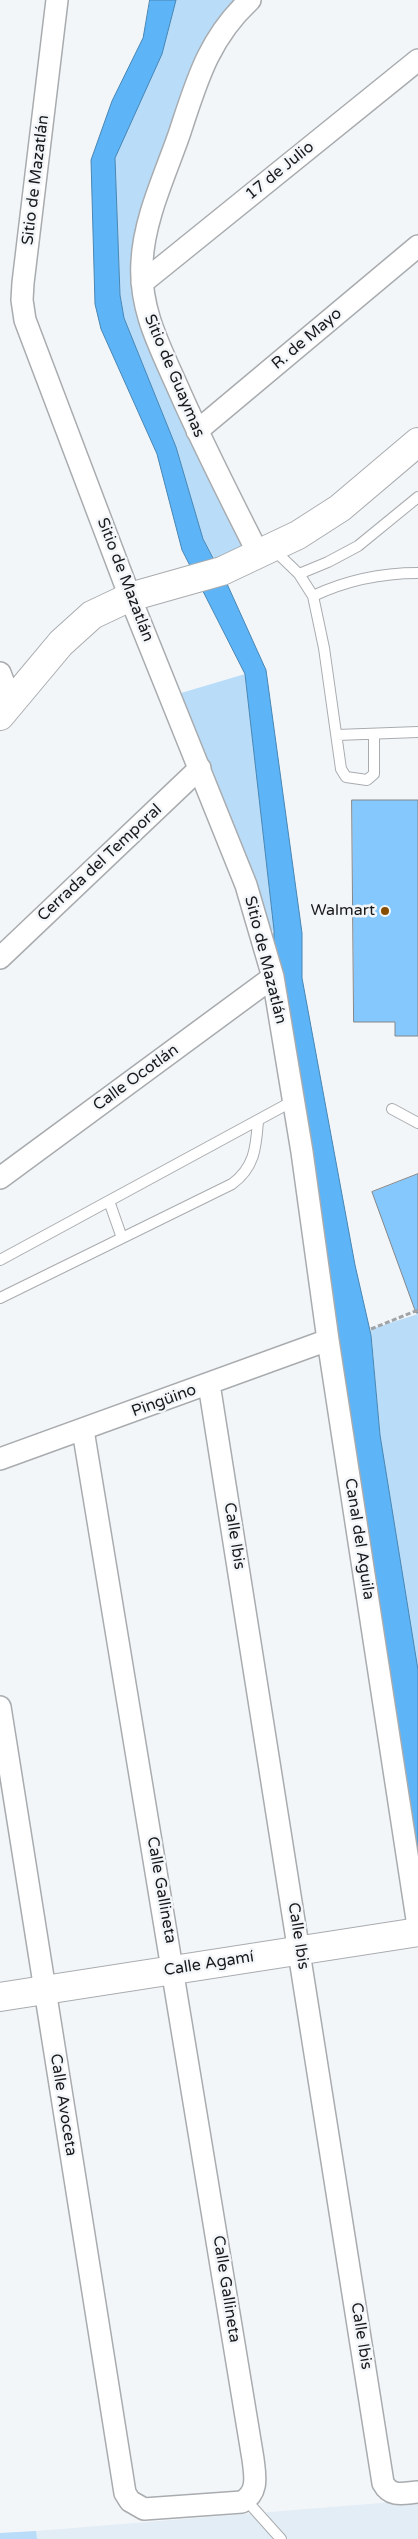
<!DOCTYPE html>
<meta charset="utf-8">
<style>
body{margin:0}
canvas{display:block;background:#f3f6f9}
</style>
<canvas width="418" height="2539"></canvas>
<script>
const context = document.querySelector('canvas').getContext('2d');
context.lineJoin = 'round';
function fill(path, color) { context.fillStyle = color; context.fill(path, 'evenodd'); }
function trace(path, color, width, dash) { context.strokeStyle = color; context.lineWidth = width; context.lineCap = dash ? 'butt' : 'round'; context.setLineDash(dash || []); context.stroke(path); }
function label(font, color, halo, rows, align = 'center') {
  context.font = font + ' "Varela Round",sans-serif'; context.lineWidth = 5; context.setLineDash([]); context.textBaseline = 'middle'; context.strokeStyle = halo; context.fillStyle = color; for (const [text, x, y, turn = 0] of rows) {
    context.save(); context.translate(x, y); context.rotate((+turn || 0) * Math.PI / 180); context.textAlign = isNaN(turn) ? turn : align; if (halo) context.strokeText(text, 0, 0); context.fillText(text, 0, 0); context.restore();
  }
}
const built = new Path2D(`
 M418 2500V2539H37L36 2531Z`);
const green = new Path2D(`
 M176 0H245L232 16 155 205 143 299 259 555 222 571 203 539 176 447 124 318 120 294 115 158 124 131 162 54Z
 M245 674 274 930 262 937 171 696Z
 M418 1314V1670L380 1435 371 1329Z
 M36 2531 37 2539H0V2533Z`);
const water = new Path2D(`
 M150 0H176L162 54 115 158 120 295 124 318 176 447 203 539 228 586 266 670 302 933V978L355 1265 371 1335 380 1435 418 1670V1884L273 977 274 930 245 674 182 550 157 454 101 329 95 304 91 160 112 101 143 38Z`);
const building = new Path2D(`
 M352 800H418V1036H395V1022H354Z
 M418 1174V1313H416L372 1192Z`);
const path = new Path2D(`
 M371 1329 418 1310`);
const lane = new Path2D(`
 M273 549 299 574 313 596 324 648 341 769 346 777 367 780 374 774V734
 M299 574 328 562 358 546 418 497
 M313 596C347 580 381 573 418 573
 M337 735 418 732
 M392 1109 418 1123
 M109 1201 122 1238
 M0 1260 293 1101
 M0 1298 232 1184C255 1167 256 1147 258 1121
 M246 2500 281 2539`);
const street = new Path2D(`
 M57 0 23 283 22 300 25 320 130 597 246 885 273 977 302 1152 328 1340 418 1926
 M250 0C209 38 197 80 180 132 166 173 144 218 142 262 139 309 160 347 178 388 203 445 231 500 259 555
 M142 283 418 60
 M197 431 418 246
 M0 673 11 702
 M0 958 200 768
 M0 1178 273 977
 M209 1384 383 2483C391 2498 404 2493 418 2492
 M0 1459 328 1340
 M0 1707 125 2493 130 2501 144 2509 242 2502C259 2492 255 2476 253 2459L83 1430`);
const secondary = new Path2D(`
 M0 716 61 643 92 615 130 597 222 571 298 535 340 508 418 442
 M0 1997 418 1932`);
const markers = [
 [385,911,5,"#864d00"]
];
const streetNames = [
 ["17 de Julio",280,171,-39],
 ["Sitio de Mazatlán",36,180,-83],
 ["R. de Mayo",307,339,-40],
 ["Sitio de Guaymas",174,376,67],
 ["Sitio de Mazatlán",125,580,69],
 ["Cerrada del Temporal",100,863,-43],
 ["Sitio de Mazatlán",265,960,76],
 ["Calle Ocotlán",136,1078,-36],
 ["Pingüino",164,1401,-20],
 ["Calle Ibis",234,1536,81],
 ["Canal del Aguila",359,1539,81],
 ["Calle Gallineta",161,1890,80],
 ["Calle Ibis",298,1936,81],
 ["Calle Agamí",209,1964,-9],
 ["Calle Avoceta",63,2105,81],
 ["Calle Gallineta",226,2289,81],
 ["Calle Ibis",361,2336,81]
];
const poiNames = [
 ["Walmart",375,911]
];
fill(built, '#e3edf6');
fill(green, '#b9dcf8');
fill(water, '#5db4f6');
trace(water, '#4886b4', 1);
fill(building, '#85c8fd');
trace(building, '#838689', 1);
trace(lane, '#a9acaf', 12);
trace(street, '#a9acaf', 24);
trace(secondary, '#a9acaf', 30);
trace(path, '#a1a4a6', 3, [5, 2.5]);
trace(lane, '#fff', 10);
trace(street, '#fff', 21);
trace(secondary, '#fff', 28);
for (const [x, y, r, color] of markers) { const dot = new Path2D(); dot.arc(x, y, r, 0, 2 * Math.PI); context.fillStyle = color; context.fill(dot); trace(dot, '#f3f6f9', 2); }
label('16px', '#18191a', '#f3f6f9', streetNames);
label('16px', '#18191a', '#f3f6f9', poiNames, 'right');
</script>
